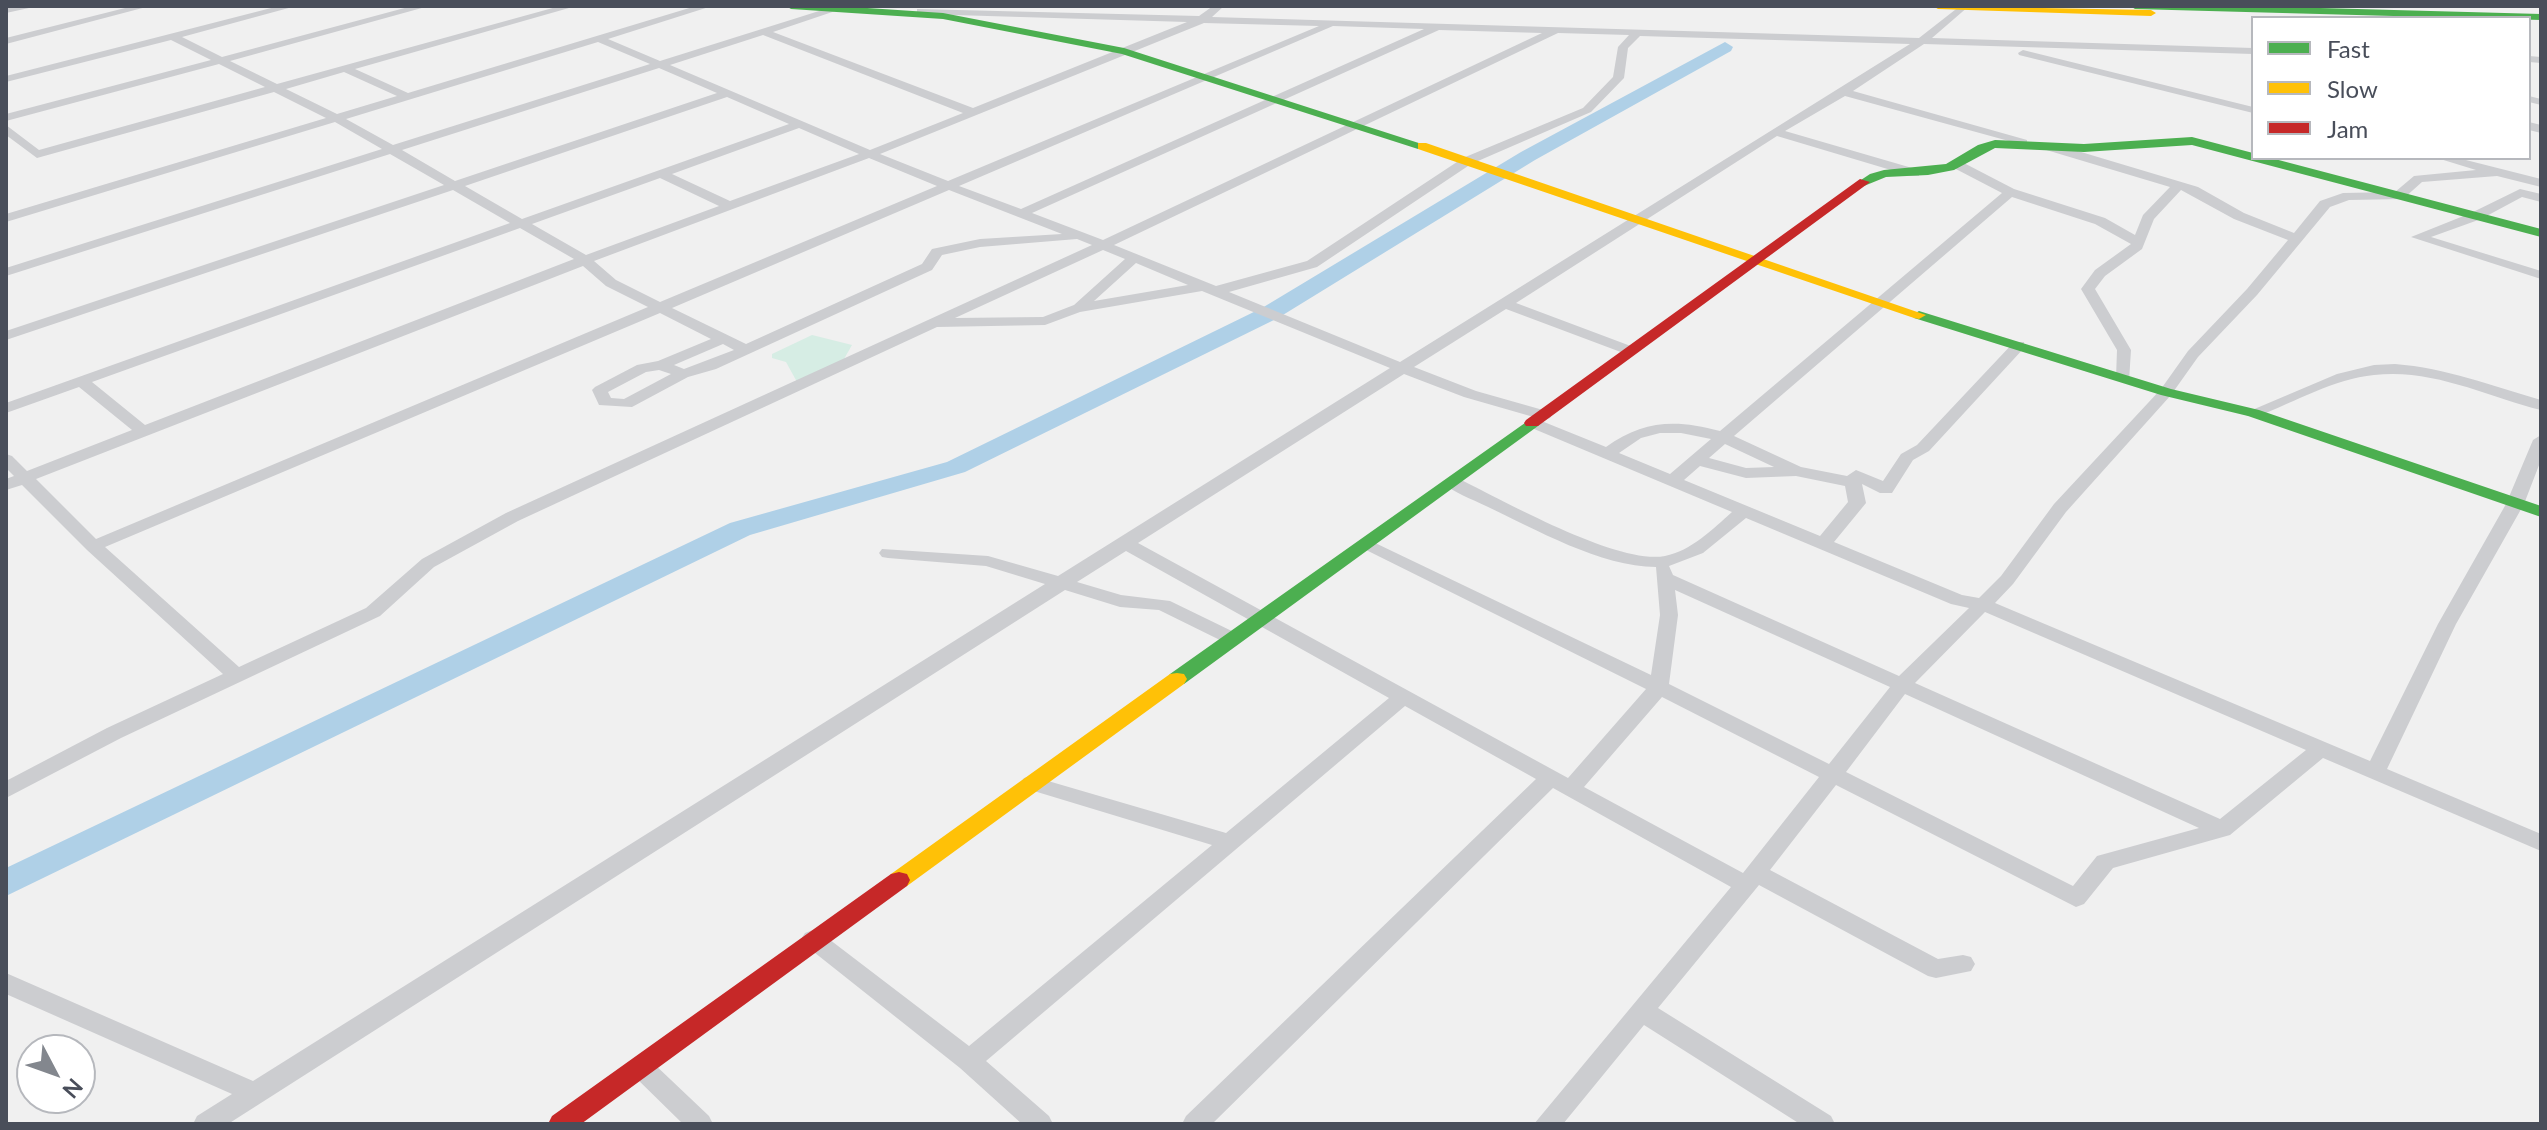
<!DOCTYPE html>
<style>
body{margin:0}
#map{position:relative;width:2547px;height:1130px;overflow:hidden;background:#f0f0f0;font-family:Lato,sans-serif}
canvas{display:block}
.frame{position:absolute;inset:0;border:8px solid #494e5a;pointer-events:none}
.legend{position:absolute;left:2251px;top:16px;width:280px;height:144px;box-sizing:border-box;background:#fff;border:2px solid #b6b8bd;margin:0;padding:10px 14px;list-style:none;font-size:24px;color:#494e5a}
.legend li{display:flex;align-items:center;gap:16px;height:40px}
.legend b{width:40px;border:2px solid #b6b8bd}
.north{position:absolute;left:16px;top:1034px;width:80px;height:80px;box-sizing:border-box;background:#fff;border:2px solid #b6b8bd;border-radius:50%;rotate:131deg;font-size:22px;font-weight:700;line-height:32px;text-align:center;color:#494e5a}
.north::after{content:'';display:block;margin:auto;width:28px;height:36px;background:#83878e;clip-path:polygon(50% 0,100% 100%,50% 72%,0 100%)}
</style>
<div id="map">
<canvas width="2547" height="1130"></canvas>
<div class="frame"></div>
<ul class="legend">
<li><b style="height:10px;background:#4caf50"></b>Fast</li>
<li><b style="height:10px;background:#ffc107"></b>Slow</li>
<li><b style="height:10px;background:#c62828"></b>Jam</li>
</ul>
<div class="north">N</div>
</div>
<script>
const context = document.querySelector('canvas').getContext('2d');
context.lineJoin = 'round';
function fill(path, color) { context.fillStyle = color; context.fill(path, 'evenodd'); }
const green = new Path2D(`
 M812 335 852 345 844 359 797 382 786 362 772 358V354Z`);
const river = new Path2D(`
 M1725 42 1733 47 1731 51 1535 160 1278 318 965 472 750 535 6 896V868L730 523 947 462 1262 308 1521 152Z`);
const street = new Path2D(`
 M30 6 29 8 6 13V7Z
 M133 6H150L6 44V38Z
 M279 6H296L182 37 222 57 412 6H429L230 61 277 84 560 6H576L355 69 408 93 696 6H712L608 39 660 61 835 6H850L773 32 973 108 1187 22 921 14 917 13V9L1199 16 1213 6H1224L1212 17 1919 38 1960 6H1969L1932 38 2253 48V54L1924 44 1853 91 2027 140V146L1845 96 1785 131 1919 170V176H1911L1777 136 1516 303 1636 348V354H1626L1506 309 1414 367 1476 391 1550 412 1552 415 1550 418 1544 420 1464 397 1404 374 1138 543 1568 778 1646 689 1356 545 1359 541H1371L1651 675 1660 615 1656 567C1601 567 1535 529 1486 506 1472 499 1453 493 1443 482L1451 477 1457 478C1503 500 1617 565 1665 556 1691 551 1713 529 1732 512L1527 426 1525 423 1527 420H1539L1606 447C1643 420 1676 419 1720 431L2002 193 1952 167V161H1960L2014 189 2105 218 2135 235 2143 215 2170 187 2043 149V143H2051L2198 187 2244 213 2294 233 2320 201 2343 193 2395 192 2414 176 2476 170 2437 158H2458L2541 179V187L2497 176 2422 182 2403 199 2349 200 2330 207 2257 295 2198 357 2171 395 2066 512 2013 584 1995 603 2370 761 2438 624 2506 504 2533 440 2541 435V460L2524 504 2456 624 2387 769 2541 834V851L2323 758 2230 835 2113 868 2084 904 2076 907 1836 785 1770 870 1938 959 1963 955 1971 957 1975 964 1971 971 1936 978 1928 976 1759 885 1658 1008 1831 1116 1835 1124H1800L1644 1025 1563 1124H1534L1731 887 1553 788 1212 1124H1182L1186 1116 1536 779 1405 706 986 1061 1049 1116 1053 1124H1022L960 1068 805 945 801 939 805 933 813 930 821 933 969 1046 1212 845 1024 788 1020 783 1024 778 1031 776 1226 833 1389 698 1126 551 1077 582 1121 595 1170 601 1240 635 1243 639 1240 643H1226L1159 610 1120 607 1065 590 228 1124H193L197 1116 232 1094 6 994V973L253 1081 1045 584 986 566 888 558 882 557 879 553 882 549 988 556 1058 576 1390 368 1202 291 1080 312 1045 325 937 327 518 521 434 567 380 616 121 738 6 798V781L107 728 223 674 87 550 22 485 6 490V479L14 476 6 468V454L12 456 27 471 132 430 79 387 6 413V403L510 223 453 190 6 340V331L444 185 390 154 6 276V268L382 149 335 122 6 222V214L326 118 274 92 37 158 6 135V125L39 150 265 87 219 64 6 121V114L211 60 171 40 6 82V76ZM1204 23 1319 26 948 181 880 154ZM1333 26 1424 29 1021 209 959 186ZM1439 30 1542 33 1103 240 1032 213ZM1558 33 1629 35 1618 47 1613 77 1583 108 1463 158 1307 261 1216 286 1114 245ZM763 35 963 113 870 150 670 65ZM1640 36 1910 44 1400 362 1229 292 1317 267 1471 164 1591 112 1624 78 1628 48ZM598 42 650 64 393 145 346 119ZM659 68 717 93 455 181 402 150ZM344 72 397 96 337 114 286 89ZM727 97 789 124 522 219 465 186ZM799 128 859 154 730 201 672 174ZM869 158 937 186 660 302 616 280 594 261ZM660 178 719 206 586 255 532 224ZM949 190 1062 234 980 239 932 249 922 264 746 344 672 308ZM2181 190 2234 219 2288 240 2247 289 2188 351 2161 389 2054 504 2001 576 1979 598 1962 595 1834 542 1866 503 1862 484 1880 493H1892L1913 460 1929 451 2024 348V342H2014L1917 445 1901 454 1883 481 1856 470 1847 476 1801 467 1734 436 2012 197 2095 224 2131 244 2095 270 2081 289 2117 350 2116 378 2124 383 2129 381 2131 350 2095 289 2105 276 2142 249 2154 219ZM520 228 574 259 145 425 92 382ZM1077 239 1092 245 506 513 422 559 366 608 239 667 105 547 660 313 711 339 658 361 637 365 595 387 592 390 599 405 632 407 688 377 716 369 932 270 942 255 980 247ZM1103 250 1125 259 1074 305 1043 317 955 318ZM1136 263 1188 285 1094 301ZM583 266 606 286 648 307 96 539 36 479ZM723 344 734 350 684 369 674 365ZM659 370 671 374 624 399 611 398 608 392 646 372ZM1660 433H1681L1711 439 1670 474 1619 453 1641 438ZM1725 444 1774 467 1746 468 1709 458ZM1700 466 1746 478 1796 476 1845 486 1848 502 1820 536 1684 480ZM1746 518 1951 604 1969 608 1899 676 1673 575 1669 566 1703 553ZM1675 590 1890 687 1829 764 1669 684 1678 615ZM1985 612 2306 750 2220 819 1915 683ZM1905 694 2199 828 2097 856 2073 886 1846 772ZM1662 697 1819 777 1743 873 1584 787Z
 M2023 50 2253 107V113L2019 55 2018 53Z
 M2529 56 2541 57V63L2529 62Z
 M2529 96 2541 99V105L2529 102Z
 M2529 122 2541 125V133L2529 130Z
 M2520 189 2541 194V202L2522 197 2481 219 2431 237 2541 271V279L2411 237 2471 213Z
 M2395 364C2446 368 2492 386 2541 400V410C2486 396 2432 368 2374 375 2334 379 2296 401 2259 416H2247L2245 413 2337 374 2374 365Z
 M642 1057 651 1061 709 1116 713 1124H683L633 1075 629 1068 633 1061Z`);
const fast = new Path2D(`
 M786 6H837L943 13 1124 48 1428 146 1418 149 1122 54 943 19 791 9Z
 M2130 6H2247L2541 14V20L2135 9Z
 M2192 137 2253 153V158H2271L2541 229V237L2192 145 2084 152 1995 148 1954 170 1928 175 1886 177 1864 186 1858 182 1870 174 1884 170 1946 164 1978 145 1995 140 2084 144Z
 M1919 311 2171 389 2259 410 2541 506V517L2248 416 2161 395 1914 318 1912 315Z
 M1532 418 1540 423 1538 426 1184 684H1170L1167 679 1170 674Z`);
const slow = new Path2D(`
 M1933 6 2151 10 2156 13 2151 16 1938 9Z
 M1418 143H1426L1926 315 1919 319 1914 318 1418 149Z
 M1177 673 1184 674 1187 679 1184 684 907 886 899 888 891 886 888 880 891 874 1170 674Z`);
const jam = new Path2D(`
 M1860 179 1870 182 1538 426H1526L1524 423 1526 420Z
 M899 872 907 874 910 880 907 886 581 1124H548L552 1116 891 874Z`);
fill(green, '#d6ede4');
fill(river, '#afd0e7');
fill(street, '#cccdd0');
fill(fast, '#4caf50');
fill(slow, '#ffc107');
fill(jam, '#c62828');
</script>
